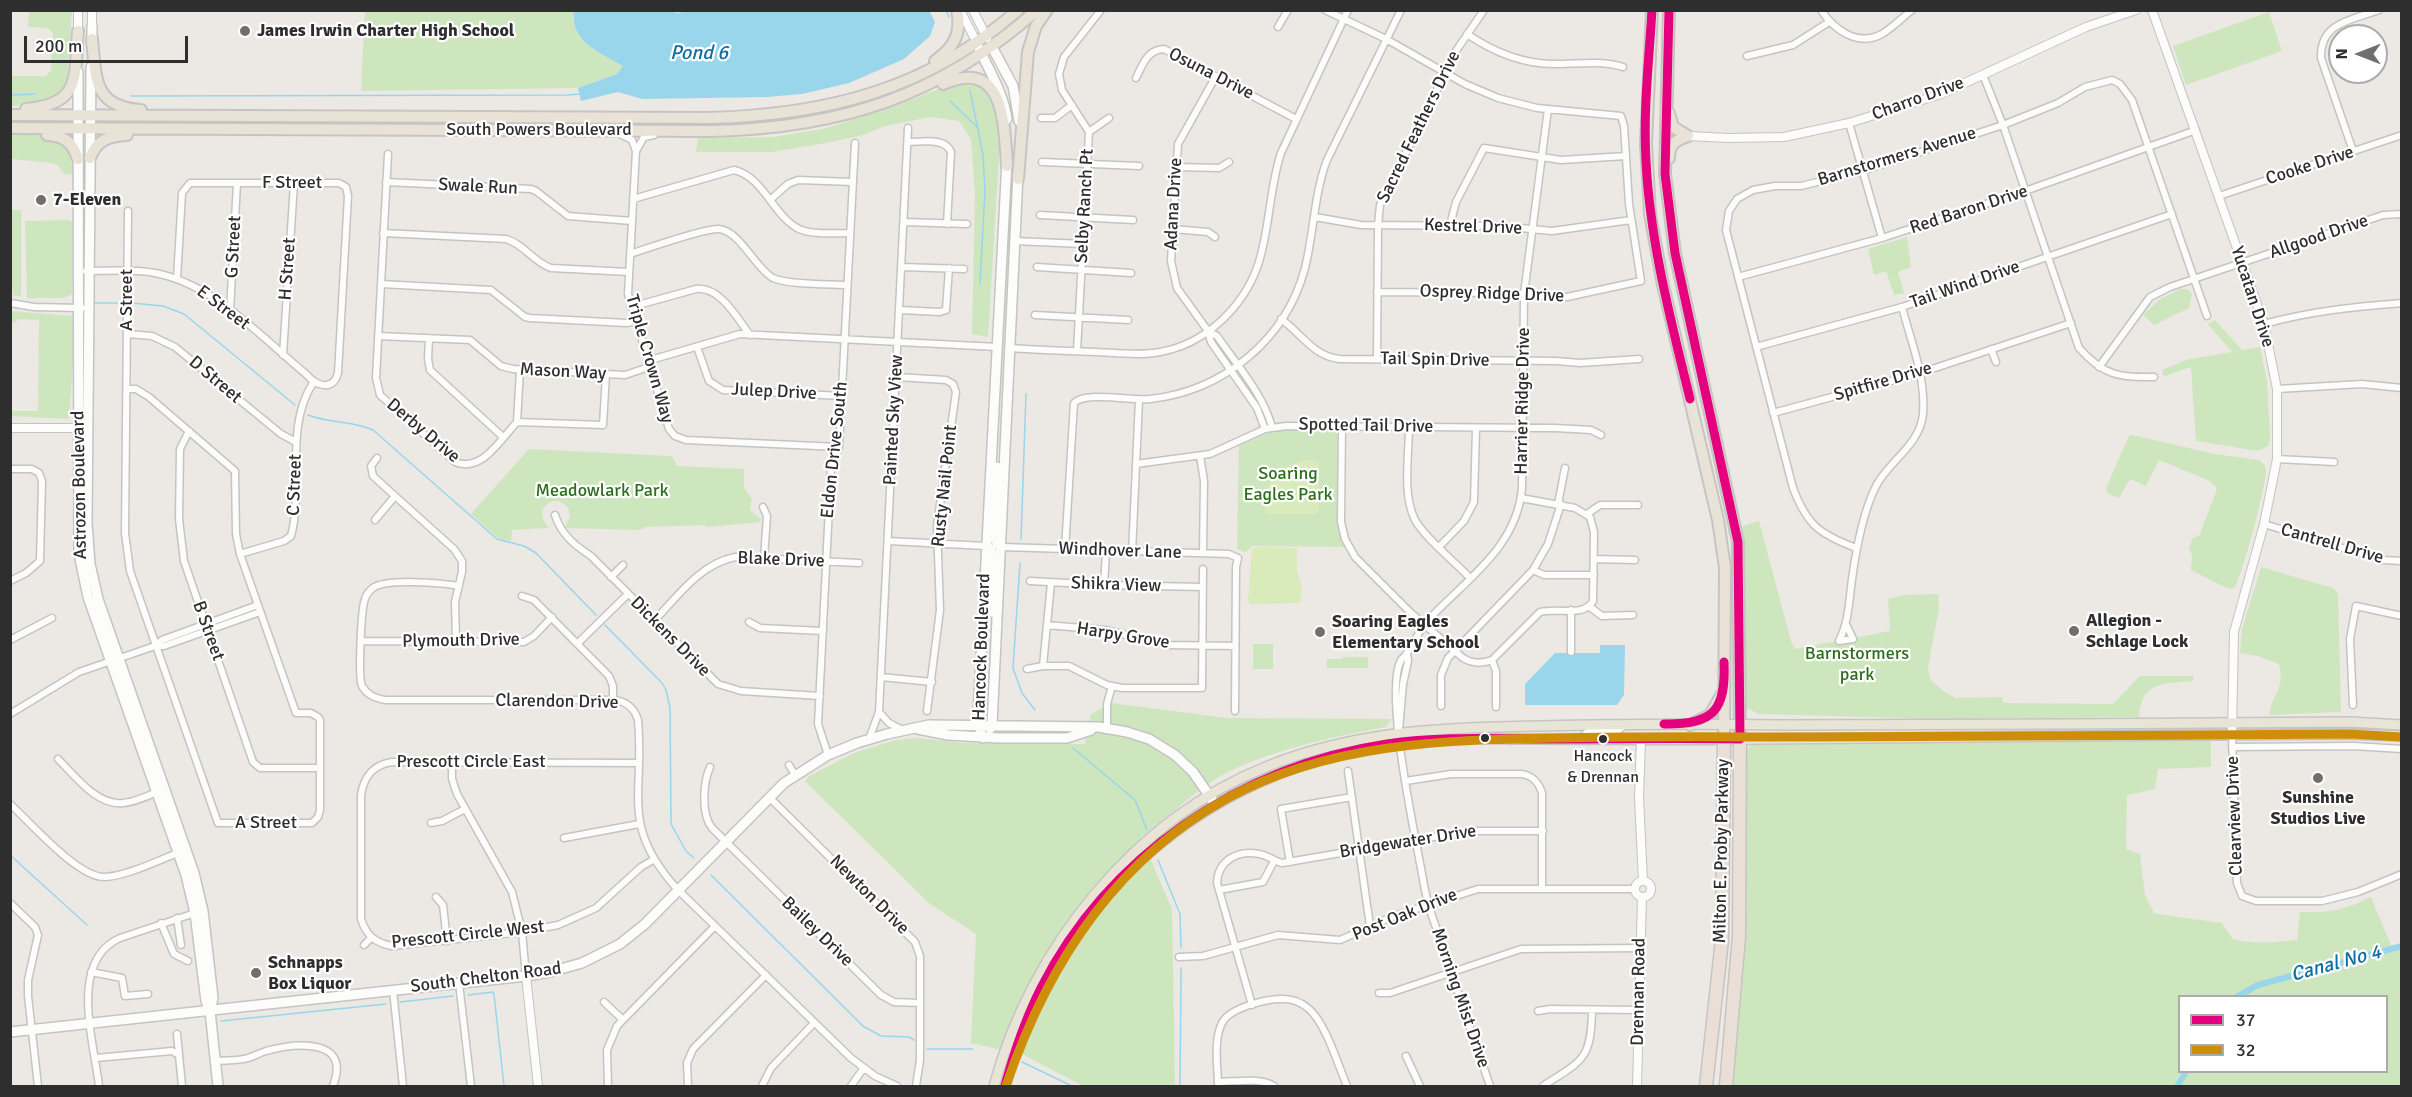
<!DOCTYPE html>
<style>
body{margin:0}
#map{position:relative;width:2412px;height:1097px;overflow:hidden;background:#ece8e4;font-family:Signika,sans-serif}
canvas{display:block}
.frame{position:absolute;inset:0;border:12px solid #2e2e2e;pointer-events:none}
.legend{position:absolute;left:2178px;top:995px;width:210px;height:78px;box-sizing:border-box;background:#fff;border:2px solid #ababab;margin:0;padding:8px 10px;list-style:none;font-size:18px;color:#2e2e2e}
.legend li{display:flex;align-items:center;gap:12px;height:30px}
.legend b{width:30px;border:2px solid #ababab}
.north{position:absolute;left:2328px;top:24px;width:60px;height:60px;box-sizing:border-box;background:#fff;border:2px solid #ababab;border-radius:50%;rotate:270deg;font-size:16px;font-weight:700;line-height:24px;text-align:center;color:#2e2e2e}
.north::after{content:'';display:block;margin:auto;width:21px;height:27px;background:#706f6e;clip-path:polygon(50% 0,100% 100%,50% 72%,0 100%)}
.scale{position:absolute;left:24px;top:36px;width:164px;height:27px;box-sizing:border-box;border:3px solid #2e2e2e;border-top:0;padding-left:8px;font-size:18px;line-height:21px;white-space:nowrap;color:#2e2e2e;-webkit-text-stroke:4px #fff;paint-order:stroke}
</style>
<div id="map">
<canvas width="2412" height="1097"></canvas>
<div class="frame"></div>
<ul class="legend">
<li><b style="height:8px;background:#e5007d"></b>37</li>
<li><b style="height:8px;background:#cf8e09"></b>32</li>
</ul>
<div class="north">N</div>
<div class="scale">200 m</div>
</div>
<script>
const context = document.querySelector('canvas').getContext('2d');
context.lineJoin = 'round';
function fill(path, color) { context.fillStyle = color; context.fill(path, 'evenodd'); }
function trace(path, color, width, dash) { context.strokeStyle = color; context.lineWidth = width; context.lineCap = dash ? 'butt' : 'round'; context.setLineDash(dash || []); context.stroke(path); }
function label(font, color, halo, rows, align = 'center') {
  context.font = font + ' Signika,sans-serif'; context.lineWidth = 4.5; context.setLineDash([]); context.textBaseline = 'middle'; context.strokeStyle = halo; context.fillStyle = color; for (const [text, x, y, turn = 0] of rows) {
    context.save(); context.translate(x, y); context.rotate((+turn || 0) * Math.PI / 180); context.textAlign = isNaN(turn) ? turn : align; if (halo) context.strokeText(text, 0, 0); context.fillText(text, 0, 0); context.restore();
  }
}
const green = new Path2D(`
 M29 11H72L67 80C59 105 34 105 11 106L10 76H46L51 70 53 33 48 28 28 27Z
 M365 11H574C570 43 600 53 624 65L617 74 578 88 361 91Z
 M2269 12 2282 51 2186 85 2173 46Z
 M975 80 990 91 1001 123 988 337 972 334 975 194 971 139 959 121 930 117 885 126 863 135 826 143 771 152H696L698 138 774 137 827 128 895 106 956 82Z
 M11 134C47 135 71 130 73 175L64 174 58 165 52 163 11 159Z
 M12 210H21V297L13 295 11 277Z
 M69 220 73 223 72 294 64 298H27L25 221Z
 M1907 237 1911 267 1898 272 1904 293 1894 295 1886 271 1874 275 1868 249Z
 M2181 289H2188L2192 294 2189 308 2154 325 2143 315 2160 299Z
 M11 311 72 316 76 319 69 419 11 416V411H38L39 320 19 319 14 323 11 320Z
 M2215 320 2242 350 2260 347 2267 381 2270 438 2268 446 2258 451 2196 441 2191 367 2164 376 2162 370 2186 360 2232 352 2208 324Z
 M1280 430H1335L1337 433 1338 525 1344 547 1252 546 1246 552 1237 549 1239 446 1265 434Z
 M2132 435 2215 454 2259 460C2263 463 2266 466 2266 471 2266 485 2242 578 2234 588H2227L2191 570 2192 556 2189 548 2193 538 2199 536 2217 489 2210 481 2159 460 2146 486 2130 479 2119 498 2108 493 2106 488 2129 436Z
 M529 449 672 456 677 466 744 469V488L752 499 750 510 761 519 760 522 707 527 704 525 646 527 640 530 566 528 565 526 570 517C570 507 564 501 553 501 539 506 540 518 549 528L512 530 511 541 498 538 471 514Z
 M1759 521 1791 641 1795 649 1890 631 1888 599 1904 595 1938 594 1939 608 1928 667 1930 679 1942 690 1955 698 2002 697 2003 703 2113 704 2140 676H2194L2193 681C2163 684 2141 681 2139 717L1939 719 1759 714 1743 706V555L1740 527Z
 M2261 567 2333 588 2338 594 2341 712 2269 715C2273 691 2285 691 2279 664L2258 656 2240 653 2242 629Z
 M1253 644H1273V669H1253Z
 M1343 657H1368V668H1327V659H1342Z
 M1111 703 1227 718 1391 719 1386 727C1336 736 1257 753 1214 780 1188 797 1166 819 1141 837L1172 909 1175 1086H1083L1024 1055 971 1043 976 934 929 903 805 781 809 776 856 752 896 740 917 738 963 743 1085 744 1091 714Z
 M2211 741V767L2158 769 2155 789 2127 795 2126 849 2140 854 2145 895 2154 913C2177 918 2199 919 2222 923L2233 939C2256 945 2273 942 2297 940L2300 912C2329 913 2345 910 2371 897L2392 948 2401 945V1086H2177L2186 1072H2386V996H2180V1072H2183L2173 1086H1730L1742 971 1746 753 1751 744Z`);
const pitch = new Path2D(`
 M1305 460 1319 461V511L1316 514H1266C1258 486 1280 465 1305 460Z
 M1259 547 1297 548V571L1302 588 1300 603 1251 604 1248 600 1252 548Z`);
const water = new Path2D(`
 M574 10H669L677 13 694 10H929L935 22 930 36 904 59 849 83 802 94 767 97 642 99 618 92 581 101 578 88 617 74 623 66C600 52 570 43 574 10Z
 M1600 645H1625L1624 695 1617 705H1525V684L1555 653H1600Z`);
const stream = new Path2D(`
 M946 10 949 17
 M970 90 983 155 985 191 980 284
 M10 95 35 94
 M131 96 568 95 580 94
 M950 101 977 127
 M95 303H120
 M132 303 163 306 184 314 295 405
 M308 415C330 424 352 420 373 430L497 539 524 546 536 553 596 615
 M1021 539 1026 394
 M1020 563 1013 668 1022 693 1035 710
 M605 625 662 683 666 690 670 708 671 824 686 851 694 858
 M1073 748 1135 800 1147 830
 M10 855 87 925
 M1158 860 1180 914 1181 948
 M711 875 863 1026 881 1036 909 1037 914 1040
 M468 995 493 992 494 994 504 1086
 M400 1002 453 996
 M221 1021 386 1004
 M927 1049H973
 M1022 1062 1072 1086
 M1180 1086 1181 968`);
const canal = new Path2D(`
 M2238 996 2258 985 2402 946
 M2177 1086 2186 1072`);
const minor = new Path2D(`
 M1325 10 1386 39 1465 84 1498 98 1537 108 1621 116 1624 126 1629 204 1641 281 1567 297 1500 293 1377 292
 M1821 10C1834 30 1858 47 1882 34 1893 27 1902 18 1912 10
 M1278 27 1288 10
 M1467 34C1492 51 1523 64 1554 64 1576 64 1601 60 1623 67
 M1747 56 1793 45 1829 22
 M1983 75 2003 125 2079 348C2103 375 2119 378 2154 377
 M1216 76 1178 144 1171 261 1177 288 1208 331 1217 336C1237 365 1263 394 1272 427
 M1136 78C1143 64 1147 50 1164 49L1296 119
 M1041 118H1055L1072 105
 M1849 123 1882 238
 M1089 132 1109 118
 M620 134 632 140 636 151
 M654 135 644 137 636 151 628 294 669 429 675 436 686 440 839 447
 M908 142C922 142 945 137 951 152L947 224
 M2353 151 2321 58C2320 22 2352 20 2379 10
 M388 154 376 378 380 395 455 462C482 473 501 439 517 422L603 425 606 374
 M1042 162 1139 166
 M1176 167 1219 168 1229 162
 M386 182 531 189 536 191 568 216 632 221
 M2219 196 2402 135
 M633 199 734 170C764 177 773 216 799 229 812 235 834 233 850 233
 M770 200 788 184 798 180 852 182
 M1040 215 1133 220
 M1315 217 1361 225 1499 226 1552 231 1631 220
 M904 222 967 224
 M1450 225 1456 202 1484 148 1561 160 1626 156
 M1173 229 1208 232 1215 237
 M383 233 506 239C524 244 533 262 551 268L629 272
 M1015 241 1083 244
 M630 254C649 248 704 228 719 229 740 231 755 268 773 278 788 285 829 284 847 285
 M902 267 964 269
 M1037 267 1131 273
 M86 271C109 271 133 269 155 273 214 284 261 337 306 374 316 386 333 392 338 373L348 196 346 187 339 183H190L182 193 177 279
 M1738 277 1882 238 2025 191 2196 130
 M381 284 491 290 525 317 530 318 627 323 635 321
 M10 303 34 307 82 308
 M631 307 696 289C720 286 737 318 750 335
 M900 310 940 312 946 310 949 268
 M230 311 237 183
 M1035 315 1128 320
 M1281 319C1302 334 1312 355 1339 359L1556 361 1580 363 1639 359
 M2264 324C2311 311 2353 307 2402 303
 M1208 331 1211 342 1257 408 1265 429
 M127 334 152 336 175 347 281 434 296 442
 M378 336 470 340 501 366 513 369 625 375 649 367
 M429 338 428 359 430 370 503 437
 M697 347 709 381 723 390 842 396
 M1756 347 1902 307 2172 214
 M1009 348C1038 350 1067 351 1096 352 1117 353 1139 356 1160 352 1205 344 1243 308 1258 265 1270 229 1269 189 1281 153L1348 10
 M1991 349 1996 362
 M1077 351 1089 132 1062 90 1059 74 1064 57 1101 10
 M283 355 294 183
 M1377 359 1378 225 1380 205 1456 51 1484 10
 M647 361 740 334 998 347
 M2099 367 2150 297 2170 287 2383 215 2402 214
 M897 377 946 380 953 384 956 392 937 526 940 610 927 711
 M127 389H136L149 397 235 471 236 534 240 554 296 713H311L318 717 320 720V810L318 817 312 823H218L130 571 125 533 128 211
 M2277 389 2362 384 2402 388
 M1773 413 1920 373 2071 323
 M517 422 520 370
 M1342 426 1341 522 1345 539 1355 557 1411 613 1463 658C1473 664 1482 664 1492 660L1540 612C1556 607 1584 618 1593 601L1594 532 1590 517 1575 508 1521 498
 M1409 427C1409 455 1402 494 1415 520 1425 538 1455 562 1470 578
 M189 431 180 449 179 519 184 561 253 762 260 768H320
 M1200 456 1204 481 1203 553
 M2277 459 2334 462
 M1136 464 1210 454 1265 429 1286 426 1555 428 1591 430 1601 435
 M10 469H32L39 473 42 481 40 561 26 573 10 581
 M395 496 454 549 462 561V572L455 602 456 641
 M1558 504 1565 468
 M763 507 767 516 764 558
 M1587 514 1600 505H1638
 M555 515C561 534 574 545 591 556L718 684 741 691 820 696
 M375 520 395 496 373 476 371 466 377 458
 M2264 524 2382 560 2402 561
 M888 541 986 546
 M1001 547 1229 554 1238 558 1236 567 1235 711
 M1439 547 1464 521 1474 502 1476 428
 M1856 548C1819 534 1807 525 1793 488L1726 230 1729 211 1737 199 1753 190 1775 186H1801L1862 171 2003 125 2058 103 2085 87 2112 80 2120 84 2132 100 2207 316
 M1065 550 1074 403C1086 391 1131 401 1150 399 1223 391 1286 340 1305 268 1314 232 1314 194 1327 160L1401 10
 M1132 553 1139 400
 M240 554 284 541 291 536C304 488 284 427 313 383
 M1594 559 1635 560
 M1533 570 1544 575H1594
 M611 577 623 565
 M1030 581 1104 585 1203 587
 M1104 585 1106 552
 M459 586C442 583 386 578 373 588 369 591 366 595 365 599 361 609 358 677 362 686 367 695 375 698 385 700H613C626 701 634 707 638 720 645 795 619 825 678 890L851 1058 875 1076 897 1086
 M522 596 534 600 609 676 613 686V700
 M1590 607 1602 616 1633 615
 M1571 610V652
 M654 621C678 596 700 564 735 557L859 563
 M749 622 760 628 823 631
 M1047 625 1105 630 1169 645 1235 646
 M1847 626 1853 639 1839 641C1849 621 1849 601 1852 579 1856 550 1863 512 1876 486 1890 460 1920 445 1923 414 1926 377 1911 342 1902 307
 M10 640 52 618
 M361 641 524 642 534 636 552 617
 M578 643 628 594
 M155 646 162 640 258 605
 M1492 660 1496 671V707
 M1043 666 1051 583
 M1027 669 1043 666H1069L1107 685 1122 688H1202L1203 569
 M881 677 932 682
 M2353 705 2350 639 2356 606 2402 616
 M1441 706V675L1448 658 1533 570 1548 544 1561 504
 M879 712 889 723 902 730
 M10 714 79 672 155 646H164L260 612
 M1107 730V704L1112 686
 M1399 730 1403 684 1408 661 1407 654
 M2232 735 2237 883 2242 896 2256 901H2322L2358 892 2402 874
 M869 739 879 712 908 128
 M1580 739 1588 731 1619 730 1626 724
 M2232 747 2354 746 2402 749
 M828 755 818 724 831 468 839 447 855 143
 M58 759C75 776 97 806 123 803 135 802 148 796 159 791
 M452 762V779L457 794 512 892 522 932 526 976
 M637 763 392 762C373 765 364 776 361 795V919C366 935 375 943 392 946L522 932 558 925 596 908 641 867 653 860
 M789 765 795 775
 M710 767C703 783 701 814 712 828L881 995 894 1002 920 1003
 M1348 771 1370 926
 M1406 781 1451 774H1521C1532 775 1539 783 1542 793V888
 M769 797 915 942 920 956V1060L916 1086
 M10 804C31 823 78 878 105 877 127 876 159 860 180 852
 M431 823 442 821 465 809
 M564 838 639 824
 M1290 862 1281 809 1352 797
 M1219 890 1263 882 1274 861
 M436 897 443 905 447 941
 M10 903 35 927 38 935 28 980V996L38 1086
 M177 918 181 945
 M161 923 174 954 188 961
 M364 945 371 938
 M1179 957 1203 956 1278 935 1340 940 1394 916 1478 889H1635
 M91 972 122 978 125 996 148 994
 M459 983 471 1086
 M393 990 403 1086
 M1379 993H1390L1521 949 1640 948
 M604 1002 623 1020
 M1252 1005 1217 883C1218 860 1238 850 1259 854 1267 855 1274 861 1282 863L1469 831H1543
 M1538 1011 1550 1009 1638 1010
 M177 1034 179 1054
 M1406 1056 1420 1086
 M96 1058 172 1051 179 1055 182 1086
 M216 1061C226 1060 238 1061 248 1058 254 1056 260 1053 266 1051 295 1043 352 1037 333 1086
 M1218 1082C1235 1082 1259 1077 1274 1086
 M99 1086C94 1042 68 961 120 938L195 913
 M608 1086 607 1050 617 1026 715 926
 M688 1086 687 1063 693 1049 766 975
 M762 1086 771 1068 814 1023
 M851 1086 863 1069
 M1218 1086C1218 1067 1213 1041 1222 1023 1229 1008 1268 998 1284 999 1293 999 1302 1003 1309 1009 1326 1024 1338 1065 1347 1086
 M1490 1086 1428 904 1424 885C1417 843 1383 693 1401 660 1403 657 1406 656 1407 653 1415 641 1420 629 1429 619 1467 579 1517 547 1522 488L1524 294 1548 109
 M1543 1086C1583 1060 1591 1060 1592 1010`);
const tertiary = new Path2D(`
 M92 10V26
 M960 10 976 41
 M973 10 987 38
 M2152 10 2264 324 2277 389V459L2264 524 2234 632 2232 735
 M78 31V10
 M1688 136 1728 138 1784 137 1849 123 1941 94 2086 27 2136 10
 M10 428H84
 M1641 739 1639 798 1643 881
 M1635 889a8 8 0 1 1 16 0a8 8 0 1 1-16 0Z
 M526 976 538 1086
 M1637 1086 1642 897`);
const secondary = new Path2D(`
 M92 44V26
 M978 46C989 71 1003 92 1007 119
 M992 47 1013 86 1019 121
 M91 67 87 523 90 564 98 599 194 873 203 911 213 998 210 1011
 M78 72 79 554 88 597 186 875 195 913 206 1001 210 1011 218 1086
 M997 467 994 534 997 543 1001 547
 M986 546 991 549V612
 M918 729 948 735 999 738H1067L1091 730
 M990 729 992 725 1018 174
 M983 738 978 725V715L1007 160
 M10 1032 526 976 550 972 582 963 620 944 645 924 784 783 828 755 857 743 887 734 929 725 1099 727 1127 732 1149 739 1175 755 1193 772 1215 804`);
const primary = new Path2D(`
 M994 1086C1031 949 1134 819 1268 766 1358 730 1444 728 1539 726 1621 724 1702 724 1784 725 1973 725 2161 723 2350 722L2402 725
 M1005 1086C1010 1067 1015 1047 1022 1029 1087 869 1233 763 1402 742 1447 736 1493 739 1538 739 1614 739 1689 740 1765 739 1959 737 2154 735 2348 734L2402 736`);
const trunk = new Path2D(`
 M1652 10 1646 144 1650 214 1663 285 1718 520 1725 568 1724 739
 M1669 10 1665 174 1675 253 1738 542 1740 739
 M92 39C96 78 93 107 141 110
 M935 61C954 47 962 34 957 10
 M943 84C1005 57 1004 124 1007 166
 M26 109C82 104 74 77 78 31
 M1669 113 1673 127 1688 136
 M10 115 708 118C826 115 927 90 1018 10
 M10 128 712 131C841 128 940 96 1037 10
 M47 135C65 136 72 142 78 159
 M90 158C97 140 108 136 127 135
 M1669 158C1669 144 1676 140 1688 136
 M1018 179 1028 52 1036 26 1047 10
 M1690 725 1710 715 1722 694`);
const motorway = new Path2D(`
 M1706 1086 1722 940 1724 739
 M1726 1086 1739 936 1740 739`);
const bus1 = new Path2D(`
 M1652 10C1649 60 1643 111 1646 161 1650 242 1671 321 1690 399
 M1664 724C1714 725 1726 710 1724 662
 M1005 1086C1014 1052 1025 1020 1041 988 1108 856 1241 766 1387 744 1441 736 1495 739 1550 739 1613 739 1677 738 1740 739L1738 542 1675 253 1665 174 1669 10`);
const bus2 = new Path2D(`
 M1006 1086C1046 968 1114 861 1226 799 1328 743 1443 740 1556 738 1642 736 1728 737 1813 737 1992 737 2171 735 2350 734L2401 737`);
const markers = [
 [245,31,6,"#706f6e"],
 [41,200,6,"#706f6e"],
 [2074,631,6,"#706f6e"],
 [1320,632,6,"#706f6e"],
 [1485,738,5,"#2e2e2e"],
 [1603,739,5,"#2e2e2e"],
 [2318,778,6,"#706f6e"],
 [256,973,6,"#706f6e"]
];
const busNames = [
 ["Hancock",1603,757],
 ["& Drennan",1603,778]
];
const poiNames = [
 ["James Irwin Charter High School",257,31],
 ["7-Eleven",53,200],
 ["Allegion -",2086,621],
 ["Schlage Lock",2086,642],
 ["Soaring Eagles",1332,622],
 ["Elementary School",1332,643],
 ["Sunshine",2318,798,"center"],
 ["Studios Live",2318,819,"center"],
 ["Schnapps",268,963],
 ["Box Liquor",268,984]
];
const streetNames = [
 ["Osuna Drive",1211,74,27],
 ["Charro Drive",1918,99,-20],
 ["Sacred Feathers Drive",1419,127,-64],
 ["South Powers Boulevard",539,130],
 ["Barnstormers Avenue",1897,157,-17],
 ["Cooke Drive",2310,166,-18],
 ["F Street",292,183],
 ["Swale Run",478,187,3],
 ["Adana Drive",1174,204,-87],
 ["Selby Ranch Pt",1085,206,-87],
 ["Red Baron Drive",1969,210,-18],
 ["Kestrel Drive",1473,227,2],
 ["Allgood Drive",2319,237,-19],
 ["G Street",234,247,-87],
 ["H Street",288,269,-86],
 ["Tail Wind Drive",1965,285,-19],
 ["Osprey Ridge Drive",1492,294,2],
 ["Yucatan Drive",2252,297,72],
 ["A Street",127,300,-90],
 ["E Street",223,308,37],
 ["Triple Crown Way",649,359,74],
 ["Tail Spin Drive",1435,360,1],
 ["Mason Way",563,372,3],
 ["D Street",215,380,40],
 ["Spitfire Drive",1883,382,-16],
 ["Julep Drive",774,392,3],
 ["Harrier Ridge Drive",1523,401,-89],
 ["Painted Sky View",894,420,-87],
 ["Spotted Tail Drive",1366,426,1],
 ["Derby Drive",423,431,40],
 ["Eldon Drive South",835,450,-84],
 ["Astrozon Boulevard",80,485,-91],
 ["C Street",295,485,-88],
 ["Rusty Nail Point",945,486,-84],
 ["Cantrell Drive",2332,544,16],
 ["Windhover Lane",1120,551,2],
 ["Blake Drive",781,560,2],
 ["Shikra View",1116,585,2],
 ["B Street",208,631,70],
 ["Harpy Grove",1123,636,9],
 ["Dickens Drive",670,637,45],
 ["Plymouth Drive",461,641,-1],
 ["Hancock Boulevard",982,647,-88],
 ["Clarendon Drive",557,702,1],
 ["Prescott Circle East",471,762],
 ["Clearview Drive",2235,816,-92],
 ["A Street",266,823],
 ["Bridgewater Drive",1408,842,-9],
 ["Milton E. Proby Parkway",1722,851,-89],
 ["Newton Drive",869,895,45],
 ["Post Oak Drive",1405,915,-22],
 ["Bailey Drive",817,932,44],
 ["Prescott Circle West",468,935,-6],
 ["South Chelton Road",486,978,-7],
 ["Drennan Road",1639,992,-89],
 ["Morning Mist Drive",1460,998,71]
];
const parkNames = [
 ["Soaring",1288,474],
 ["Eagles Park",1288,495],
 ["Meadowlark Park",602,491],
 ["Barnstormers",1857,654],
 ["park",1857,675]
];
const waterNames = [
 ["Pond 6",699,54],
 ["Canal No 4",2336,964,-15]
];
fill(green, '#cee6be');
fill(pitch, '#d9eabb');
fill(water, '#99d6ec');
trace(stream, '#99d6ec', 1.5);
trace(canal, '#99d6ec', 6);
trace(minor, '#c5c4c5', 9);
trace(tertiary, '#c5c4c5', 10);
trace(secondary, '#c5c4c5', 12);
trace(primary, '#c6c5c4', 12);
trace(trunk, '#c6c5c4', 14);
trace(motorway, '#c6c5c4', 15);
trace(minor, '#fcfcfb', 6);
trace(tertiary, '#fcfcfb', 8);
trace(secondary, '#fcfcfb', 9);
trace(primary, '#e8e4d6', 9);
trace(trunk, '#e9e2d6', 10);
trace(motorway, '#eadfd6', 12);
trace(bus1, '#e5007d', 9);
trace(bus2, '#cf8e09', 9);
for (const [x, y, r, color] of markers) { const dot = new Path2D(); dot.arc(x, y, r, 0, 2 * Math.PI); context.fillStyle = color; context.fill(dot); trace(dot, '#fff', 2); }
label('16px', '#2e2e2e', '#fff', busNames);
label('bold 18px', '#2e2e2e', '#fff', poiNames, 'left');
label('18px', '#2e2e2e', '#fff', streetNames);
label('18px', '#2c6e1b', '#fff', parkNames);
label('italic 20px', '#0d6fa3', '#fff', waterNames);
</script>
